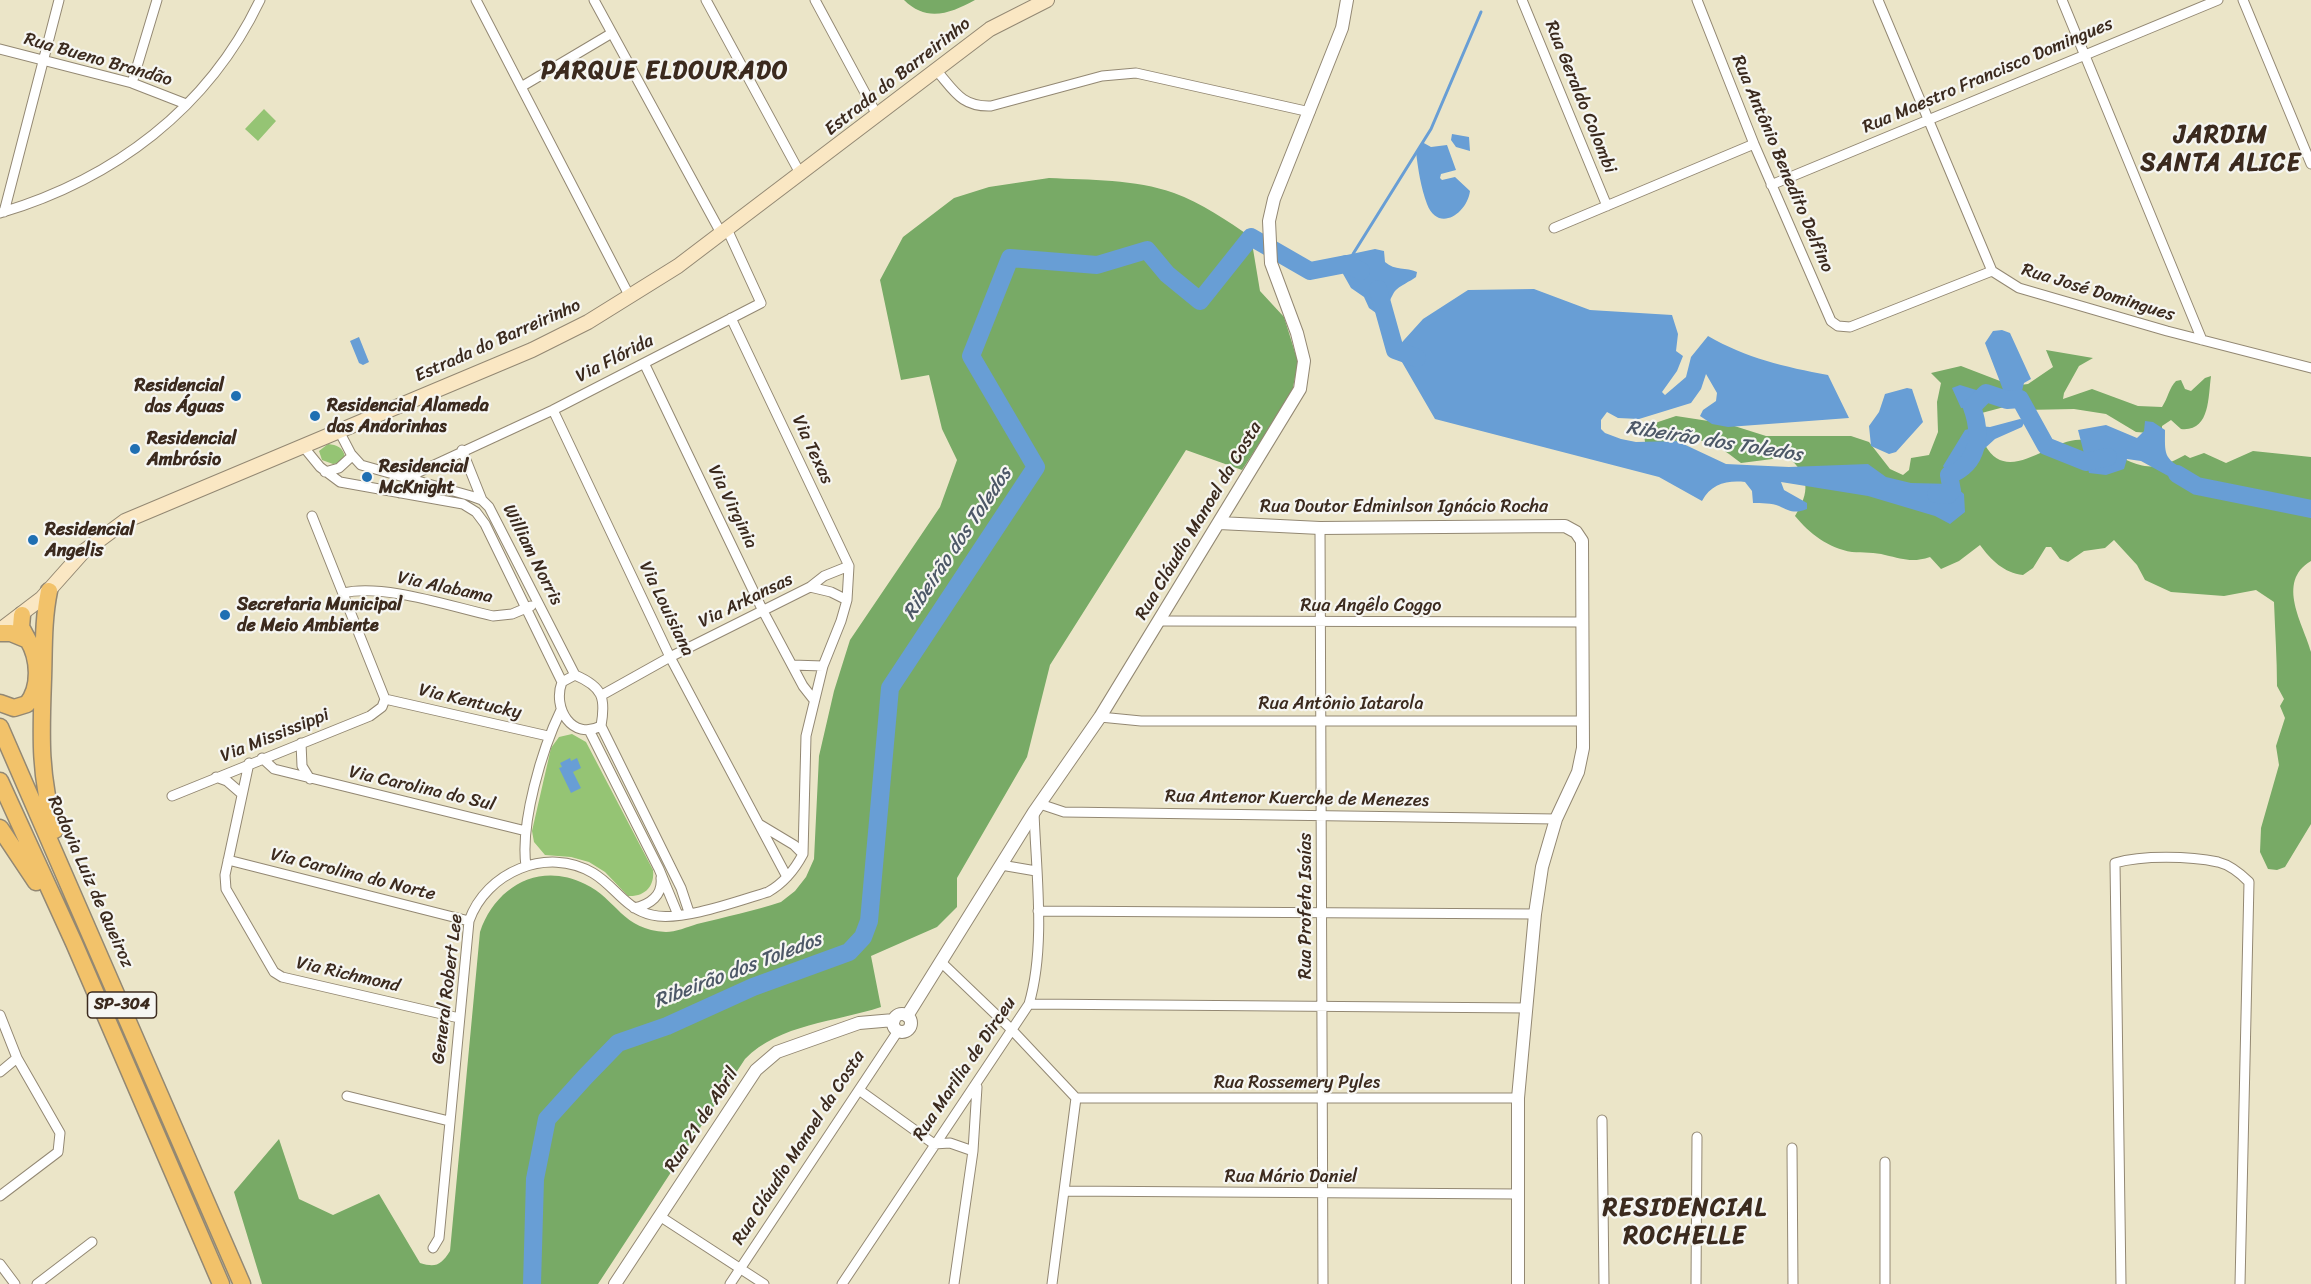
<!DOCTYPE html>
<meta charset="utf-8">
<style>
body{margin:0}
canvas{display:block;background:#ebe5c8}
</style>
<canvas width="2311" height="1284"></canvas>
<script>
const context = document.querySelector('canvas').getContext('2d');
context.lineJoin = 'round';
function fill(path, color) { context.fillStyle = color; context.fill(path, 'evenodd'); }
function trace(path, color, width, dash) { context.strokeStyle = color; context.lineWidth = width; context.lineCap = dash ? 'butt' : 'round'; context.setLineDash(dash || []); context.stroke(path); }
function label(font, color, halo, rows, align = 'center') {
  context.font = font + ' Sriracha,sans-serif'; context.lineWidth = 4.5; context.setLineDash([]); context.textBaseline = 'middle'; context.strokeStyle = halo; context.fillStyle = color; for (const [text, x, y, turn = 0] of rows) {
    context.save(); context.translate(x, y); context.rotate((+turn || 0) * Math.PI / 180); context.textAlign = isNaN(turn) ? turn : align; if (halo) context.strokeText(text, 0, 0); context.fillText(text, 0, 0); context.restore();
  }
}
const green = new Path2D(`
 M264 109 276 121 258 141 245 129Z
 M328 444C337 445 343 447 345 457L341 463 333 464 322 460 319 451Z
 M572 734 586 742 653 870C655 886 645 897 628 896L605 872 589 862 571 857 545 855 534 842 532 831 551 748 559 737Z`);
const forest = new Path2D(`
 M904 0H975C951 13 927 23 904 0Z
 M1049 178C1090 180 1135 179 1174 193 1201 203 1228 221 1251 237L1260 291 1284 317 1298 362 1292 393 1242 470 1186 450 1050 665 1027 757 957 878V907L937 927 871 956 881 1007C836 1022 779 1024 745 1059L598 1284H262L234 1192 279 1139 299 1199 333 1215 379 1194 420 1263C436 1268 441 1265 450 1251L480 932C495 887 539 861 585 884 617 899 622 930 666 932 675 932 688 927 697 924 725 917 754 911 781 902L795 891 806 877 814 859 819 756 834 691 850 640 940 507 957 460 942 429 929 375 901 380 880 280 903 237 954 198 989 187Z
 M2046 350 2093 358 2079 366 2064 393 2063 399 2092 389 2138 406 2162 407C2168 398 2169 388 2176 381L2181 380 2185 389 2191 391 2205 378 2211 376C2208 398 2210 432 2181 429L2171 420 2162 426V434L2136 432 2106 414 2074 409 2025 410 2008 406 1974 415C1975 427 1979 434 1985 445 2009 488 2052 435 2084 440 2089 441 2096 445 2101 448 2136 463 2146 477 2185 455L2190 458 2204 453 2226 463 2253 451 2311 457V561C2275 582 2304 625 2311 652V824L2285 867 2277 870 2268 869 2260 852 2261 828 2279 765 2276 746 2285 718 2280 706 2284 699 2277 686C2277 659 2275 630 2274 602L2256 590 2224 596 2171 592 2145 580 2137 565 2114 540 2105 548 2084 551 2068 562 2060 559 2051 547H2046L2033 568 2023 575C2004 573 1991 560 1980 545L1959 561 1941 569 1930 557C1912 563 1903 559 1885 555 1875 552 1863 553 1852 552 1828 548 1810 534 1795 516 1810 492 1810 476 1788 457L1741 463C1723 449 1705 436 1681 440 1665 442 1662 446 1645 442L1643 427 1676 416 1728 424 1766 436H1851L1869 442 1890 469 1903 475 1909 470 1911 458 1929 455 1938 432 1937 402 1941 383 1931 373 1961 366 2013 386 2028 384 2053 367Z`);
const water = new Path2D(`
 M1452 134 1469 137 1470 151 1456 147 1451 140Z
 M1422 142 1431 147 1447 145 1456 170 1441 174 1440 178 1442 180 1455 177 1470 191C1467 214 1438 233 1427 204 1421 188 1418 169 1416 152Z
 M1375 249 1384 251 1385 262C1395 271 1406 267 1417 272L1416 277C1411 281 1399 286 1395 291 1388 301 1390 309 1376 313L1369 308 1364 297 1351 288 1338 265 1342 256Z
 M1534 289 1590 310 1672 315 1678 334 1676 351 1683 356 1677 371 1662 392 1665 395 1686 377 1691 357 1708 336C1746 358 1785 367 1828 375L1849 418 1728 427 1712 424 1700 416 1703 410 1716 401 1717 393 1706 374 1701 389 1691 403 1639 419 1618 418 1607 412 1601 420V429L1605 433 1621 439 1636 442 1677 441 1726 464 1789 467 1868 464 1886 477 1911 483 1952 484 1964 494 1965 512 1950 524 1935 516 1868 496 1781 482 1784 490 1807 503V509C1794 514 1790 511 1779 506 1772 503 1761 503 1753 503L1752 491 1745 482C1727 480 1711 484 1702 501L1659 477 1435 419 1395 350 1423 319 1468 290Z
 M2002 330 2010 333 2031 379 2024 383 2020 399 2007 400 1985 343 1993 331Z
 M359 337 369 362 363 365 359 363 350 341Z
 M1960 385 1986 393 1976 401 1978 407 1961 408 1952 388Z
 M1907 388 1912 389 1923 422 1896 452 1889 454 1871 446 1869 426 1879 412 1885 394Z
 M2020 419 2025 421 2022 427 1995 439 1961 470 1949 475 1943 466 1965 430 1979 426 1990 427Z
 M2145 421 2153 422 2165 430C2165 453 2163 459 2185 469L2186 475 2194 478 2197 486 2190 488 2141 461 2127 459 2124 469 2106 475 2089 473 2078 430 2106 425 2137 438 2144 431Z
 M570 758 571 761 577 758 581 768 573 772 581 788 571 793 559 768 562 767 560 763Z`);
const stream = new Path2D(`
 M1353 254 1431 129 1481 12`);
const river = new Path2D(`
 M1378 289 1395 350 1417 358
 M2177 474 2197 486 2311 509
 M1936 494 1948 495 1952 491 1949 475C1979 464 1982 434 1972 407L1986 393 2007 400 2020 399 2046 446 2086 462 2108 457
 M532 1284 535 1179 547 1119 585 1077 618 1043 667 1026 753 987 849 952 863 937 869 921 890 688 1036 467 971 356 1010 258 1097 265 1147 250 1167 274 1200 301 1251 237 1310 271 1346 264 1361 271`);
const minor = new Path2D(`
 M476 0 630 297
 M594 0 721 233
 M706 0 801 175
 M815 0 877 115
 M1522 0 1607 206
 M1697 0 1754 144 1831 321 1838 326 1850 327 1992 271 2019 288 2167 331 2311 368
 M1878 0 1992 271
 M2062 0 2202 340
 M2243 0 2311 164
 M0 49 132 83 186 104
 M937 71C955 92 962 107 991 106L1102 76 1136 73 1310 112
 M132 83 157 0
 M521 87 612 33
 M1771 185 2218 0
 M4 212 59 0
 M0 213C114 179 208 109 260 0
 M1554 228 1754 144
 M644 363 763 611 803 686 814 700
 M553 410 670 657 787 877
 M338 429 351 454 361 465 471 496 482 500 489 507 575 675
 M302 445 320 467 340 482 463 504 476 512 485 524 562 682
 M462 450 482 500
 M325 472 339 468 352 456
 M400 493 407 479 419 472 553 410 761 303 727 229
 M312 516 385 699
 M1320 528 1323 1284
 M810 587 831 592 847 600
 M343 593C383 583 452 607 493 616L512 614 531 606
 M1160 621 1583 622
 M792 665 823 666
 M575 675C603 687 606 698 601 726 572 741 552 708 562 682Z
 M602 695 670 657 810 587 824 576 849 566
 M385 699 548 736
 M1100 717 1141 721H1582
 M601 726 681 888 689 912
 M590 732 659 869 678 915
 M301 743 302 766 310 779
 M262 758 274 769 526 831
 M249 763 225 875 226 889 274 972 282 977 459 1018
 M216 777 227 781 242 794
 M172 796 370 716 382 707 385 699
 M1040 804 1064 812 1556 819
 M759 824 794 845 803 854
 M228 860 469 921
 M1001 865 1036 871
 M526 866C520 823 542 749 561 710
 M634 908C650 905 663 895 661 878
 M1038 911 1535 914
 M941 962 1012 1030 1076 1098 1052 1284
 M1029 1004 1527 1008
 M0 1015 17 1058 60 1133 58 1152 0 1196
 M0 1072 17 1058
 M859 1090 934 1144 950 1143 973 1151
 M347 1096 449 1121
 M1076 1098H1518
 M1602 1120 1604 1284
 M1792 1148 1793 1284
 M1885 1162V1284
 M1064 1191 1518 1194
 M661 1217 764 1284
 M433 1248 439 1238 469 921C486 872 547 846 593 873 615 886 625 909 652 915 681 922 738 901 768 892 784 883 794 871 803 854L806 736 823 666 841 621 847 600 849 566 731 318
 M0 1264 15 1284
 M37 1284 92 1242
 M730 1284 898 1031
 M842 1284 1029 1004C1046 946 1036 872 1034 812
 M954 1284 973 1151 977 1087
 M1696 1284 1697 1137
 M2121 1284 2115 863C2142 855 2190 856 2218 862 2230 865 2241 874 2249 882L2240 1284`);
const tertiary = new Path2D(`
 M1219 523 1320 528 1565 526 1576 532 1582 541 1583 748 1578 772 1556 819 1542 867 1535 914 1518 1098V1284
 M893 1023a9 9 0 1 1 18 0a9 9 0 1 1-18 0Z
 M907 1016 1034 812 1100 717 1300 389 1304 361 1297 333 1271 263 1269 221 1274 199 1342 28 1347 0
 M615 1284 756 1070 777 1052 859 1023 894 1020`);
const secondary = new Path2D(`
 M0 630 42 598 83 552 125 521 532 350 588 322 678 266 990 29 1047 0`);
const motorway = new Path2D(`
 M49 591C43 620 44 649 43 679 41 735 39 774 55 830
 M22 615 21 627 28 640
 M0 633H11L28 640C39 658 41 687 27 704L14 708 0 703
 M0 727 242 1284
 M0 781 74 943 221 1284
 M0 828 36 882`);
const markers = [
 [236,396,6,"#1f6fb2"],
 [315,416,6,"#1f6fb2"],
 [135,449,6,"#1f6fb2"],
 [367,477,6,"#1f6fb2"],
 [33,540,6,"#1f6fb2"],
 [225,615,6,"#1f6fb2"]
];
const shields = [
 [122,1005,69]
];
const shieldNames = [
 ["SP-304",122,1005]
];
const streetNames = [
 ["Rua Bueno Brandão",98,60,16],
 ["Rua Maestro Francisco Domingues",1988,76,-23],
 ["Estrada do Barreirinho",898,77,-38],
 ["Rua Geraldo Colombi",1580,97,68],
 ["Rua Antônio Benedito Delfino",1782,164,67],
 ["Rua José Domingues",2098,293,17],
 ["Estrada do Barreirinho",498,341,-24],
 ["Via Flórida",615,359,-27],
 ["Via Texas",812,450,65],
 ["Via Virginia",732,507,64],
 ["Rua Doutor Edminlson Ignácio Rocha",1404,507],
 ["Rua Cláudio Manoel da Costa",1199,521,-59],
 ["William Norris",532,555,63],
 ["Via Alabama",445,588,12],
 ["Via Arkansas",746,601,-26],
 ["Rua Angêlo Coggo",1371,606],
 ["Via Louisiana",666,609,64],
 ["Via Kentucky",470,702,13],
 ["Rua Antônio Iatarola",1341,704],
 ["Via Mississippi",275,736,-22],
 ["Via Carolina do Sul",422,789,13],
 ["Rua Antenor Kuerche de Menezes",1297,799,1],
 ["Via Carolina do Norte",353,875,14],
 ["Rodovia Luiz de Queiroz",90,882,66],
 ["Rua Profeta Isaías",1306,906,-90],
 ["Via Richmond",348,975,13],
 ["General Robert Lee",448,989,-83],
 ["Rua Marilia de Dirceu",965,1069,-56],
 ["Rua Rossemery Pyles",1297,1083],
 ["Rua 21 de Abril",702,1120,-57],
 ["Rua Cláudio Manoel da Costa",799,1148,-57],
 ["Rua Mário Daniel",1291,1177]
];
const poiNames = [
 ["Residencial",224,386,"right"],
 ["das Águas",224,407,"right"],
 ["Residencial Alameda",327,406],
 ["das Andorinhas",327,427],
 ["Residencial",147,439],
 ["Ambrósio",147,460],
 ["Residencial",379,467],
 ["McKnight",379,488],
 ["Residencial",45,530],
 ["Angelis",45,551],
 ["Secretaria Municipal",237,605],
 ["de Meio Ambiente",237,626]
];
const waterNames = [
 ["Ribeirão dos Toledos",1714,442,9],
 ["Ribeirão dos Toledos",958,544,-56],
 ["Ribeirão dos Toledos",738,971,-21]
];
const districtNames = [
 ["PARQUE ELDOURADO",665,72],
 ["JARDIM",2221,136],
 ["SANTA ALICE",2221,164],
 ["RESIDENCIAL",1685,1209],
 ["ROCHELLE",1685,1237]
];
fill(green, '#95c474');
fill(forest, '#78aa66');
fill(water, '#689ed5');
trace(stream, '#689ed5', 3);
trace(river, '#689ed5', 18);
trace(minor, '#938873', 11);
trace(tertiary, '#938873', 14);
trace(secondary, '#938873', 16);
trace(motorway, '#938873', 19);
trace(minor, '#fff', 9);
trace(tertiary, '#fff', 12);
trace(secondary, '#fae7c3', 14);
trace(motorway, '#f2c26a', 16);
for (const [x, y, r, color] of markers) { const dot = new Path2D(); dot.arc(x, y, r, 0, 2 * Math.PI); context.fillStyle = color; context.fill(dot); trace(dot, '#f6f6f2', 2); }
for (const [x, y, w] of shields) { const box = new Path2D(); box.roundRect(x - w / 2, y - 13, w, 26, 4.5); context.fillStyle = '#f6f6f2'; context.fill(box); trace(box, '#3b2a1e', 1.5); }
label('bold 16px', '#3b2a1e', null, shieldNames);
label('18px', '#3b2a1e', '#f6f6f2', streetNames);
label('bold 18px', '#3b2a1e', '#f6f6f2', poiNames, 'left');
label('italic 20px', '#4d5867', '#f6f6f2', waterNames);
context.letterSpacing = '1.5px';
label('bold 24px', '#3b2a1e', '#f6f6f2', districtNames);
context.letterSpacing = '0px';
</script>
